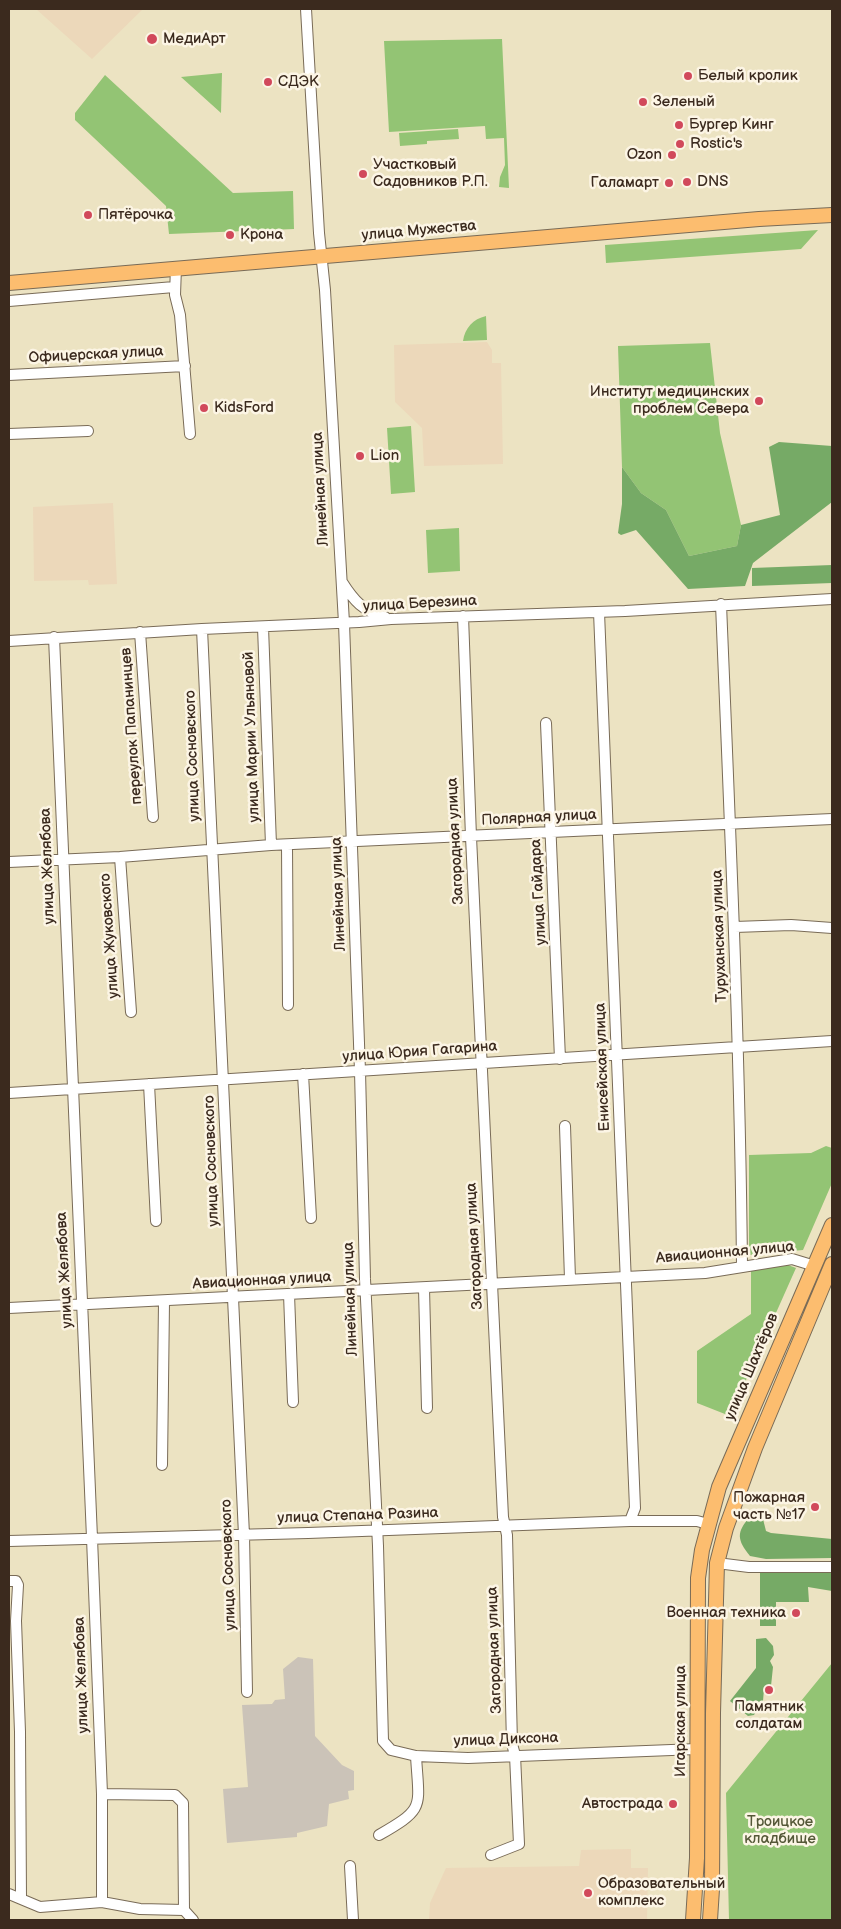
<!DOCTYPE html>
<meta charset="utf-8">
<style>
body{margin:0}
#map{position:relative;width:841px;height:1929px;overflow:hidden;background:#ece3c2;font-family:"Balsamiq Sans",sans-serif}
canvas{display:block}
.frame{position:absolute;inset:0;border:10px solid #3b2a1e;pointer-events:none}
</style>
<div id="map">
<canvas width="841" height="1929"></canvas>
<div class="frame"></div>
</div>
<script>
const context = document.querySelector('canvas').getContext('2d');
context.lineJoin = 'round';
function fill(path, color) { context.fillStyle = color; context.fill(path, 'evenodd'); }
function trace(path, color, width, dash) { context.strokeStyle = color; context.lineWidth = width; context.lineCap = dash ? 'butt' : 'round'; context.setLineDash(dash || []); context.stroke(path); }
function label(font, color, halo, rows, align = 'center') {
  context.font = font + ' "Balsamiq Sans",sans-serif'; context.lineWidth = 5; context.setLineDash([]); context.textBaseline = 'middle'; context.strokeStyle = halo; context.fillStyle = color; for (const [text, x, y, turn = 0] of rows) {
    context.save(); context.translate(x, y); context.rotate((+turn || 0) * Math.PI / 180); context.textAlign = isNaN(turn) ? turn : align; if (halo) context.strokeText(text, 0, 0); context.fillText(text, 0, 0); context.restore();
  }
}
const built = new Path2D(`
 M36 9H143L92 59Z
 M487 342 492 350V363H501L503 464 424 466 422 428 395 402 394 345Z
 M113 503 117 584 89 585 88 580 34 581 33 507Z
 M631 1849V1868H648L647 1920H429L430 1903 446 1868 579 1866 581 1850Z`);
const industrial = new Path2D(`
 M298 1657 313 1659 315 1736 342 1765 354 1771V1790L348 1791 349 1799 329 1804 327 1826 297 1833V1837L227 1843 223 1789 248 1787 242 1705 272 1704 275 1700 285 1699 283 1669Z`);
const green = new Path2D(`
 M502 39 509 188 499 187 500 177 505 165 504 138 486 139 485 126 389 132 384 41Z
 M222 73 221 113 181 77Z
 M105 75 233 193 293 191 294 229 169 234 166 206 75 120V113Z
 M458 129 459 139 427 141V144L400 146 399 133Z
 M818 230 801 249 606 263 605 245Z
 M486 316 487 340 463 341C465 328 473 319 486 316Z
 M710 343 720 433 741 525 737 546 689 556 666 510 641 493 622 467 618 346Z
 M411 426 415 492 391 494 387 428Z
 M459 528 460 571 428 573 426 530Z
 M826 1146 832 1148V1183L803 1250 749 1255V1155L811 1153Z
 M788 1265 796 1268 730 1416 697 1403V1351L751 1314V1271Z
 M832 1663V1920H729L726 1793Z`);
const forest = new Path2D(`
 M779 442 832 446V502L753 563 745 586 688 589 636 530 621 535 618 533 622 504V467L641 493 666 510 689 556 737 546 741 525 780 515 769 447Z
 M832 565V583L752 586V568Z
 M750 1517 763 1519 766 1531 771 1533 832 1539V1558L766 1559 750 1556C737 1540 736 1532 750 1517Z
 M832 1571V1591L808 1587 809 1602H776V1626H760V1572Z
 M766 1638 773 1646 774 1655 770 1661 773 1667 771 1686 764 1689 763 1701 754 1715 748 1716 730 1701 756 1668V1639Z`);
const minor = new Path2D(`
 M306 9 319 233 325 290 344 623 360 1071 365 1279 378 1546 383 1741 391 1750 416 1756
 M176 267 175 295 180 315 190 434
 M9 301 174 287
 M9 375 185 366
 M9 434 88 431
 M342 582C354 601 363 611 385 617
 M721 604C730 825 740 1046 742 1267
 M599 612 635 1508 630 1521
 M463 616 471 837 503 1517 507 1535 512 1744 515 1755 519 1844 491 1855
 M263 627 271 845
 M202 629 244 1535 247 1692
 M140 632 153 817
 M54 637 92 1538 102 1794V1902
 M9 641 202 629 359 622 391 619 625 611 832 599
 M546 723 560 1059
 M287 845 288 1005
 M120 857 131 1012
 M9 862 120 857 271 845 832 819
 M735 927 791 925 832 928
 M303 1074 311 1218
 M149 1084 156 1221
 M9 1093 832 1041
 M565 1126 570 1279
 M424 1288 427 1408
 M289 1294 293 1402
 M9 1308 705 1273 792 1259 815 1266
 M162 1465 164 1302
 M9 1541 308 1533 630 1521H697L708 1524
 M717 1563 749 1567H832
 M9 1581H16L18 1585 16 1621 20 1732 21 1899
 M102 1794 175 1795 183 1803 184 1910
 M379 1835C426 1808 419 1808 416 1756L468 1758 697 1749
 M350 1866 353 1920
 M9 1894 40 1907 102 1902 140 1909 184 1910 193 1920`);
const major = new Path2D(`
 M9 283 759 219 832 215
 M693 1920 697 1858 698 1578 702 1550 719 1487 832 1225
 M710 1920 712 1889 713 1713 717 1563 726 1528 755 1448 832 1264`);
const markers = [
 [152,39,6,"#d1495b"],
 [688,76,5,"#d1495b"],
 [268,82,5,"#d1495b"],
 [643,102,5,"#d1495b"],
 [679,125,5,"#d1495b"],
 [680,144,5,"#d1495b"],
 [672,155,5,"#d1495b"],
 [363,174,5,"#d1495b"],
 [687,182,5,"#d1495b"],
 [669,183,5,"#d1495b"],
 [88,215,5,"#d1495b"],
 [230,235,5,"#d1495b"],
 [759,401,5,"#d1495b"],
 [204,408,5,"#d1495b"],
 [360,456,5,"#d1495b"],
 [815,1507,5,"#d1495b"],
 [796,1613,5,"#d1495b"],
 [769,1690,5,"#d1495b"],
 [673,1804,5,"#d1495b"],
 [588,1893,5,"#d1495b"]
];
const poiNames = [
 ["МедиАрт",163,39],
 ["Белый кролик",698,76],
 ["СДЭК",278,82],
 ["Зеленый",653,102],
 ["Бургер Кинг",689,125],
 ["Rostic's",690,144],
 ["Ozon",662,155,"right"],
 ["Участковый",373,165],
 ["Садовников Р.П.",373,182],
 ["DNS",697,182],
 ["Галамарт",659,183,"right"],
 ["Пятёрочка",98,215],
 ["Крона",240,235],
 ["Институт медицинских",749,392,"right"],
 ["проблем Севера",749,409,"right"],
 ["KidsFord",214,408],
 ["Lion",370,456],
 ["Пожарная",805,1498,"right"],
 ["часть №17",805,1515,"right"],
 ["Военная техника",786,1613,"right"],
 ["Памятник",769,1707,"center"],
 ["солдатам",769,1724,"center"],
 ["Автострада",663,1804,"right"],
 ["Образовательный",598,1884],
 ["комплекс",598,1901]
];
const streetNames = [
 ["улица Мужества",419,231,-5],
 ["Офицерская улица",96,355,-3],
 ["Линейная улица",321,489,-93],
 ["улица Березина",420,604,-3],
 ["переулок Папанинцев",132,726,-94],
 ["улица Марии Ульяновой",252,737,-92],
 ["улица Сосновского",193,756,-92],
 ["Полярная улица",539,818,-3],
 ["Загородная улица",456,841,-93],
 ["улица Желябова",48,866,-92],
 ["улица Гайдара",539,892,-93],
 ["Линейная улица",339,894,-92],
 ["улица Жуковского",110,936,-94],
 ["Туруханская улица",720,936,-92],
 ["улица Юрия Гагарина",420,1052,-4],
 ["Енисейская улица",603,1067,-92],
 ["улица Сосновского",212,1161,-92],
 ["Загородная улица",475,1246,-93],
 ["Авиационная улица",725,1253,-5],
 ["улица Желябова",65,1270,-93],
 ["Авиационная улица",262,1281,-3],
 ["Линейная улица",351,1299,-92],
 ["улица Шахтёров",752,1367,-67],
 ["улица Степана Разина",358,1516,-2],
 ["улица Сосновского",229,1565,-92],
 ["Загородная улица",495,1650,-92],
 ["улица Желябова",82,1675,-92],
 ["Игарская улица",681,1721,-90],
 ["улица Диксона",506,1740,-2]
];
const parkNames = [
 ["Троицкое",780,1822],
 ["кладбище",780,1839]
];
fill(built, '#ecd8ba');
fill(industrial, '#cbc3b8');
fill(green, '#93c474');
fill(forest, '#76aa66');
trace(minor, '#796b57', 12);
trace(major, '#796b57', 16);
trace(minor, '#fff', 10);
trace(major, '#fcbd6f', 14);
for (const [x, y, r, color] of markers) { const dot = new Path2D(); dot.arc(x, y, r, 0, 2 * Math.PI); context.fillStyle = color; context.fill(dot); trace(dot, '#fcf5e5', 2); }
label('15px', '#3b2a1e', '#fcf5e5', poiNames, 'left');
label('15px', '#3b2a1e', '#fcf5e5', streetNames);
label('15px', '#555838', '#fcf5e5', parkNames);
</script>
